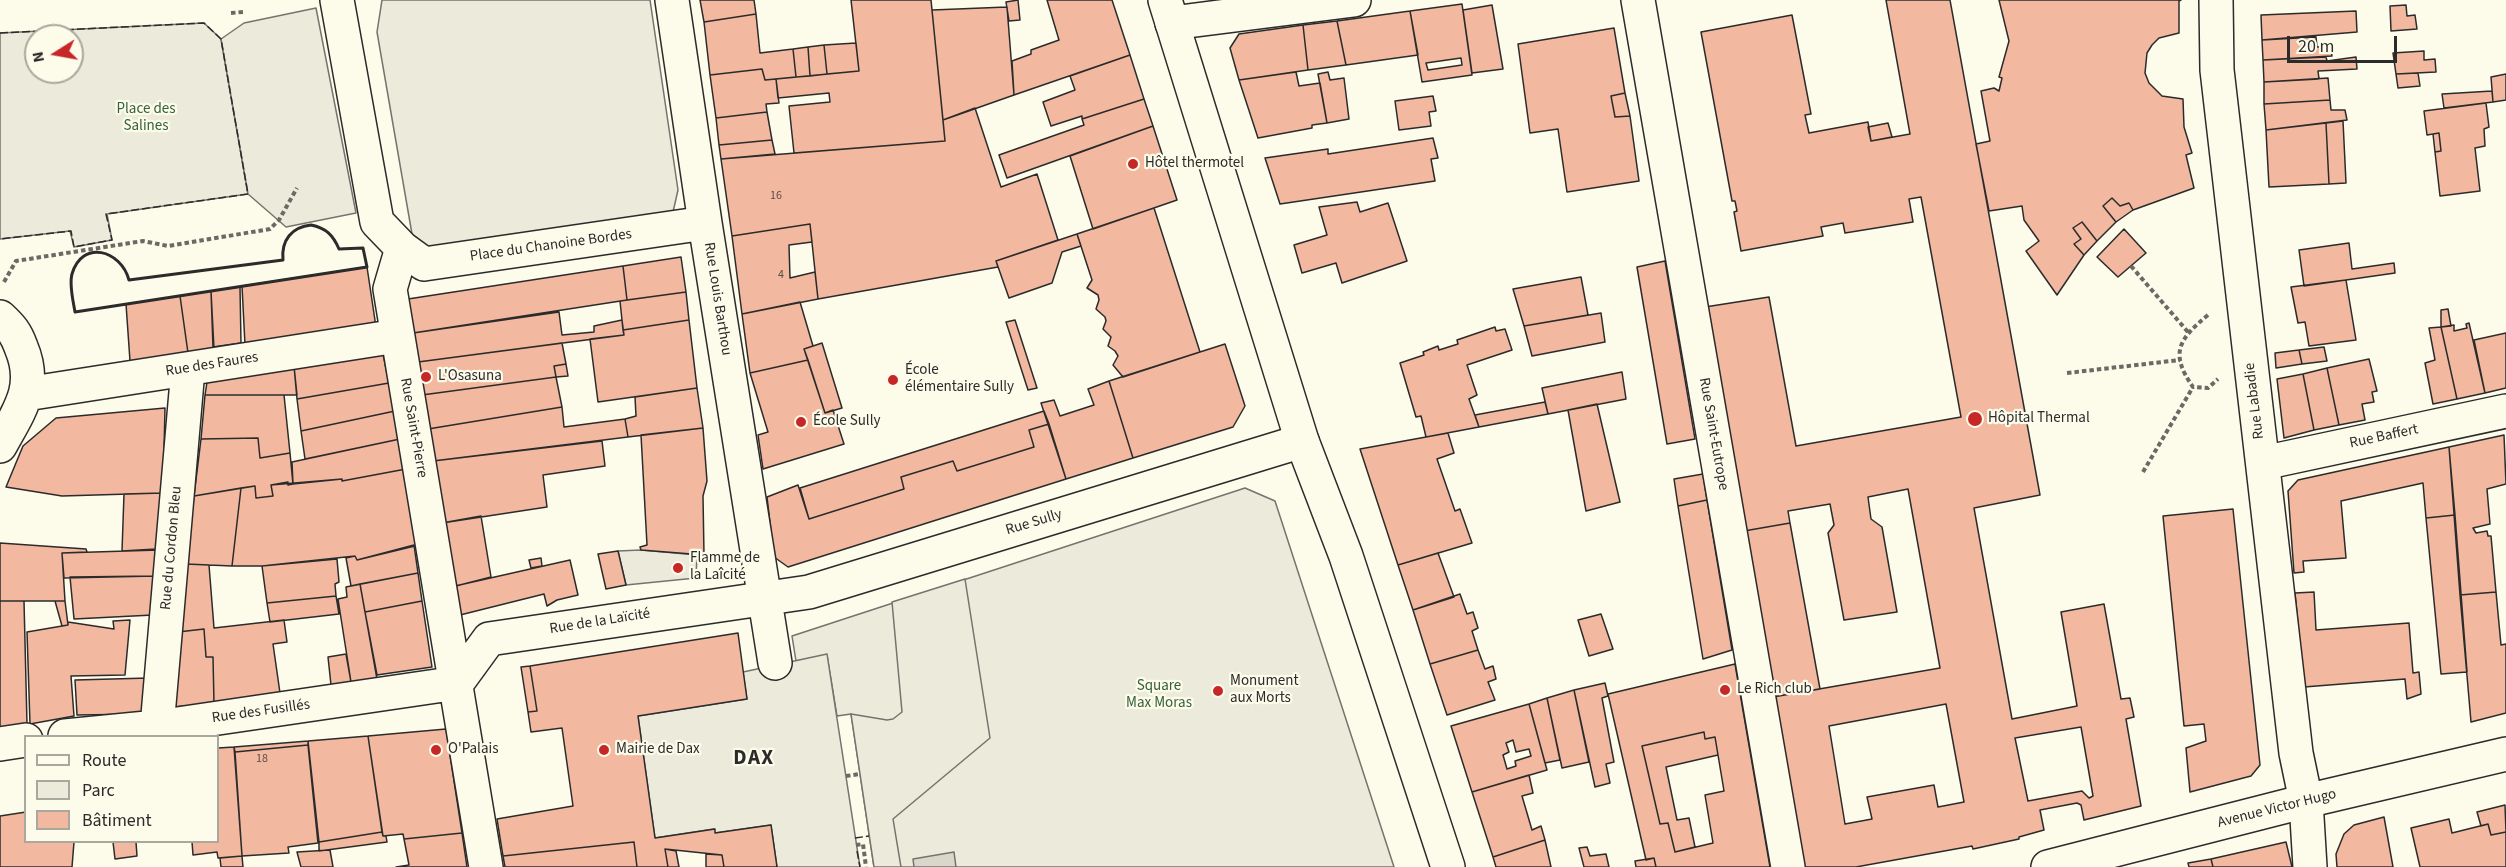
<!DOCTYPE html>
<meta charset="utf-8">
<style>
body{margin:0}
#map{position:relative;width:2506px;height:867px;overflow:hidden;background:#fdfbea;font-family:"Source Sans 3",sans-serif}
canvas{display:block}
.legend{position:absolute;left:24px;top:735px;width:195px;height:108px;box-sizing:border-box;background:#fdfbea;border:2px solid #a9a89e;margin:0;padding:8px 10px;list-style:none;font-size:18px;color:#2b2b2b}
.legend li{display:flex;align-items:center;gap:12px;height:30px}
.legend b{width:30px;border:2px solid #a9a89e}
.north{position:absolute;left:24px;top:24px;width:60px;height:60px;box-sizing:border-box;background:#fdfbea;border:2px solid #a9a89e;border-radius:50%;rotate:259deg;font-size:16px;font-weight:700;line-height:24px;text-align:center;color:#2b2b2b}
.north::after{content:'';display:block;margin:auto;width:21px;height:27px;background:#c62828;clip-path:polygon(50% 0,100% 100%,50% 72%,0 100%)}
.scale{position:absolute;left:2287px;top:36px;width:110px;height:27px;box-sizing:border-box;border:3px solid #2b2b2b;border-top:0;padding-left:8px;font-size:18px;line-height:21px;white-space:nowrap;color:#2b2b2b;-webkit-text-stroke:4px #fdfbea;paint-order:stroke}
</style>
<div id="map">
<canvas width="2506" height="867"></canvas>
<ul class="legend">
<li><b style="height:8px;background:#fdfbea"></b>Route</li>
<li><b style="height:16px;background:#ecebdb"></b>Parc</li>
<li><b style="height:16px;background:#f2b8a0"></b>Bâtiment</li>
</ul>
<div class="north">N</div>
<div class="scale">20 m</div>
</div>
<script>
const context = document.querySelector('canvas').getContext('2d');
context.lineJoin = 'round';
function fill(path, color) { context.fillStyle = color; context.fill(path, 'evenodd'); }
function trace(path, color, width, dash) { context.strokeStyle = color; context.lineWidth = width; context.lineCap = dash ? 'butt' : 'round'; context.setLineDash(dash || []); context.stroke(path); }
function label(font, color, halo, rows, align = 'center') {
  context.font = font + ' "Source Sans 3",sans-serif'; context.lineWidth = 4.5; context.setLineDash([]); context.textBaseline = 'middle'; context.strokeStyle = halo; context.fillStyle = color; for (const [text, x, y, turn = 0] of rows) {
    context.save(); context.translate(x, y); context.rotate((+turn || 0) * Math.PI / 180); context.textAlign = isNaN(turn) ? turn : align; if (halo) context.strokeText(text, 0, 0); context.fillText(text, 0, 0); context.restore();
  }
}
const green = new Path2D(`
 M204 23 221 39 248 194 107 214 112 240 74 247 70 231 0 239V33ZM36 36H72V72H36Z
 M1245 488 1275 501 1394 867H874L851 714 837 716 827 655 796 661 792 636Z
 M641 550 697 555 696 578 626 585 618 551Z`);
const parking = new Path2D(`
 M382 0H650L678 190 673 212 438 255 412 234 377 32Z
 M316 8 356 213 286 227 248 194 221 39 244 23Z
 M965 579 990 738 893 819 901 867H874L851 714 887 720 893 719 902 712 892 602Z
 M827 654 860 867H777L771 825 715 833 714 829 655 838 638 716 747 699 743 672Z`);
const water = new Path2D(`
 M954 852 956 867H914L913 859Z`);
const building = new Path2D(`
 M700 0H754L756 14 704 22Z
 M851 0H931L945 141 794 153 789 106 830 102 829 93 778 98 776 79 859 71Z
 M1018 0 1020 20 1009 21 1006 2Z
 M1047 0H1112L1130 55 1014 95 1012 61 1031 54V50L1059 40Z
 M1886 0H1950L2040 495 1974 508 2012 719 2077 706 2061 612 2104 604 2121 699 2130 698 2134 717 2126 719 2141 806 2084 820 2081 805 2077 803 2040 810 2044 830 2019 837V839L1973 849 1972 846 1856 867H1802L1773 697 1940 668 1908 489 1868 497 1871 519 1882 527 1897 612 1844 620 1828 533 1834 525 1830 504 1788 511 1790 523 1744 531 1705 307 1769 297 1796 446 1961 417 1921 197 1909 199 1913 222 1845 233 1843 223 1821 227 1823 236 1741 251 1734 212 1737 211 1735 201H1732L1701 32 1792 15 1811 114 1805 115 1809 133 1868 122 1871 141 1910 134ZM1946 704 1964 802 1938 807 1934 785 1867 797 1872 819 1845 824 1829 726ZM2081 727 2093 796 2089 798 2082 791 2028 801 2015 738Z
 M1999 0H2181L2179 1V33L2159 38 2152 45 2147 53 2145 73 2149 83 2162 96 2183 99 2184 127 2192 153 2186 155 2194 188 2133 210 2129 203 2120 206 2112 198 2103 206 2116 222 2097 241 2082 222 2073 228 2081 239 2074 244 2084 255 2057 295 2026 251 2039 241 2024 220 2022 206 1989 211 1976 144 1990 141 1981 91 1994 88 1999 91 2002 78 1999 77 2009 41Z
 M1462 4 1472 75 1422 82 1410 11ZM1461 58 1462 65 1428 70 1426 63Z
 M1492 5 1503 69 1472 73 1463 10Z
 M2406 5 2407 16 2415 15 2417 29 2391 31 2390 6Z
 M1007 7 1014 95 943 120 932 10Z
 M1410 11 1418 55 1346 65 1337 21Z
 M2356 11 2357 32 2262 40 2261 15Z
 M756 14 760 53 793 49 796 77 765 80 762 69 710 75 704 22Z
 M1337 21 1346 65 1308 70 1303 25Z
 M1303 25 1308 70 1239 80 1230 48 1239 34Z
 M1614 28 1625 93 1611 96 1615 117 1630 116 1639 181 1567 192 1558 129 1530 133 1518 44Z
 M2316 37 2317 47 2330 46 2332 56 2263 60 2262 40Z
 M856 43 859 71 827 74 824 45Z
 M824 45 827 74 810 76 808 47Z
 M808 47 810 76 796 77 793 49Z
 M2424 51V60L2435 59 2436 72 2396 74 2393 53Z
 M1130 55 1144 99 1082 119V116L1051 126 1043 102 1075 90 1070 76Z
 M2326 57 2327 61 2356 57 2357 69 2318 71 2319 79 2264 82 2263 60Z
 M762 69 765 80 776 79 779 103 766 104 767 112 716 118 710 75Z
 M1296 72 1299 86 1320 83 1327 123 1312 125V128L1258 138 1239 80Z
 M1328 72 1330 80 1344 78 1349 119 1327 123 1318 74Z
 M2418 73 2420 86 2398 88 2396 74Z
 M2506 74V100L2493 102 2491 77Z
 M2328 78 2330 100 2264 104V82Z
 M2492 91 2493 102 2444 108 2442 94Z
 M1625 93 1630 116 1615 117 1611 96Z
 M1433 96 1436 111 1429 112 1431 126 1399 130 1395 101Z
 M1144 99 1153 126 1007 178 999 155 1084 125 1082 119Z
 M2330 100 2331 110H2345L2347 120 2266 130 2264 104Z
 M2486 103 2489 127 2484 129 2485 146 2475 148 2480 191 2440 196 2435 152 2441 151 2439 133 2427 135 2424 111Z
 M975 108 1001 187 1037 174 1058 240 996 261 998 267 818 299 810 224 732 236 721 159 945 141 943 120Z
 M767 112 772 140 719 145 716 118Z
 M2343 121 2346 183 2329 184 2326 123Z
 M1888 123 1892 137 1871 141 1868 127Z
 M2326 123 2329 184 2269 187 2266 130Z
 M1153 126 1177 200 1093 229 1070 156Z
 M2439 133 2441 151 2435 152 2433 134Z
 M1433 138 1438 158 1431 159 1435 181 1280 204 1265 158 1328 149V154Z
 M772 140 775 154 721 159 719 145Z
 M2112 198 2120 206 2129 203 2133 210 2116 222 2103 206Z
 M1357 202 1360 212 1388 203 1407 261 1342 283 1336 263 1302 273 1294 245 1327 235 1319 207Z
 M1154 208 1200 352 1123 377 1113 365 1118 356 1115 351 1108 346 1111 337 1103 329 1106 321 1105 317 1096 309 1099 300 1098 295 1087 288 1092 280 1077 234Z
 M2082 222 2097 241 2084 255 2074 244 2081 239 2073 228Z
 M810 224 812 242 789 245 790 278 815 272 818 299 742 314 732 236Z
 M2124 229 2146 253 2118 277 2097 257Z
 M1077 234 1081 246 1062 252 1052 283 1009 298 996 261Z
 M2349 243 2352 269 2394 263 2395 273 2304 286 2299 250Z
 M681 257 686 292 627 300 623 266Z
 M1665 261 1695 439 1667 444 1637 267Z
 M623 266 627 300 413 333 408 299Z
 M367 267 376 327 245 345 242 286Z
 M1581 277 1588 315 1524 326 1513 289Z
 M2346 280 2356 340 2309 346 2305 322 2298 323 2291 287Z
 M240 287 241 343 213 347 211 291Z
 M211 291 214 349 188 353 180 296Z
 M686 292 689 320 623 330 620 301Z
 M180 296 188 353 130 361 126 304Z
 M800 302 813 346 804 349 808 360 750 373 742 314Z
 M2448 309 2451 326 2441 327V310Z
 M559 312 562 335 594 332V326L622 320 624 335 418 362 413 333Z
 M1601 313 1605 342 1532 356 1524 326Z
 M689 320 697 388 598 402 590 339 624 335 623 330Z
 M1015 320 1037 388 1028 390 1006 322Z
 M2469 323 2485 393 2457 399 2441 327 2454 325V331L2467 328 2466 324Z
 M1495 327 1496 331 1505 329 1512 350 1467 365 1477 395 1469 399 1479 427 1426 437 1421 416 1416 417 1400 363 1424 355 1423 352 1438 346 1439 350 1458 344 1457 340Z
 M2441 327 2457 399 2433 404 2425 363 2435 360 2429 328Z
 M2506 333V388L2485 393 2474 340Z
 M562 343 566 364 554 366 556 377 422 395 418 362Z
 M822 343 842 408 825 413 804 349Z
 M1225 344 1245 406 1233 427 1133 458 1109 381Z
 M2324 347 2327 361 2302 364 2299 350Z
 M2299 350 2302 364 2276 368 2275 353Z
 M383 354 389 383 297 399 294 366Z
 M2369 359 2377 391 2372 392 2374 402 2362 404 2365 420 2339 425 2327 368Z
 M808 360 825 413 833 410 844 444 763 469 758 435 768 432 750 373Z
 M566 364 568 376 556 377 554 366Z
 M294 366 297 395H205L208 376Z
 M2327 368 2339 425 2314 430 2303 374Z
 M1622 372 1626 399 1548 414 1542 388Z
 M2303 374 2314 430 2284 438 2277 379Z
 M556 377 562 407 428 429 422 395Z
 M1109 381 1133 458 1066 479 1041 403 1054 400 1060 416 1094 405 1088 389Z
 M389 383 395 411 301 431 297 399Z
 M697 388 703 428 628 437 625 419 636 416 635 397Z
 M205 395H284L290 453 260 458 258 438 201 439Z
 M1545 402 1548 414 1479 427 1475 415Z
 M1597 404 1620 502 1586 511 1568 410Z
 M562 407 564 427 625 419 628 437 433 461 428 429Z
 M165 408 163 493 62 496 6 487 23 446 56 418Z
 M395 411 400 439 305 459 301 431Z
 M1044 411 1049 424 1029 430 1034 447 957 471 953 461 901 477 904 489 809 519 800 488Z
 M1049 424 1066 479 788 567 774 557 767 497 798 485 809 519 904 489 901 477 953 461 957 471 1034 447 1029 430Z
 M703 428 707 481 703 496 704 555 641 550 640 547 647 545 641 435Z
 M1448 433 1454 453 1437 459 1455 511 1460 509 1472 543 1398 565 1360 449Z
 M2504 435 2506 484 2487 489 2490 524 2473 528 2476 533 2487 531 2488 536H2491L2496 592 2460 595 2449 447Z
 M258 438 260 458 290 453 293 484 288 485V482L271 485 273 496 256 498 255 486 194 496 201 439Z
 M400 439 406 469 342 481V479L293 484 292 462Z
 M602 441 605 466 543 475 547 507 442 523 433 461Z
 M2449 447 2455 515 2426 518 2423 483 2341 501 2346 558 2303 561 2304 572 2294 573 2288 491 2298 480Z
 M406 469 419 545 357 560 355 556 262 566H232L241 488 255 486 256 498 273 496 271 485 342 479V481Z
 M1703 474 1707 500 1678 506 1674 479Z
 M241 488 232 566 186 564 194 496Z
 M163 493 156 549 122 551 124 494Z
 M1707 500 1732 650 1703 659 1678 506Z
 M2233 509 2260 765 2251 776 2190 792 2186 748 2206 741 2204 724 2184 726 2163 516Z
 M2455 515 2467 672 2441 674 2426 518Z
 M481 516 491 577 452 587 442 523Z
 M1790 523 1820 689 1773 697 1744 531Z
 M0 543 86 549 87 552 62 553 65 601H0Z
 M414 545 418 573 351 586 346 558 355 556 357 560Z
 M159 550 156 576 64 578 62 553Z
 M618 551 626 585 606 589 598 554Z
 M1438 553 1454 597 1413 610 1398 565Z
 M541 558 542 566 531 568 529 560Z
 M337 559 339 582 335 584 336 596 267 603 262 566Z
 M570 560 578 595 557 600 547 606 544 594 460 615 455 586Z
 M186 564 209 565 214 628 284 620 287 642 273 644 280 693 214 704 213 657H206L204 629 178 632Z
 M418 573 422 601 365 612 360 584Z
 M156 576 153 615 74 619 70 577Z
 M360 584 377 679 351 682 338 599 347 597 346 587Z
 M2314 592 2316 630 2409 623 2413 673 2419 672 2421 694 2407 699 2405 679 2304 687 2295 593Z
 M2496 592 2501 645 2506 644V713L2471 722 2460 595Z
 M1460 594 1467 614 1473 612 1478 628 1472 631 1478 650 1430 664 1413 610Z
 M336 596 339 614 270 622 267 603Z
 M0 601H24L27 724 0 729Z
 M55 601H65L68 625 62 626Z
 M422 601 432 667 377 675 365 612Z
 M1601 614 1613 649 1589 656 1578 620Z
 M130 620 125 675 71 676 74 716 30 724 27 632 68 625V622L114 629 113 621Z
 M204 629 206 657H213L214 704 173 707 178 632Z
 M738 633 747 699 638 716 655 838 715 829V833L771 825 777 867H724L722 855 665 849 668 867H637L634 842 503 856 497 819 573 806 562 728 531 732 528 712 537 711 530 666Z
 M1478 650 1485 669 1493 666 1496 679 1488 682 1495 700 1447 715 1430 664Z
 M346 654 351 682 331 685 328 657Z
 M1735 664 1770 867H1656L1654 858 1646 860 1608 694ZM1704 732 1705 739 1715 737 1724 791 1705 795 1713 843 1675 852 1668 823 1660 824 1642 746Z
 M530 666 537 711 528 712 521 667Z
 M149 678 146 714 77 715 75 680Z
 M1605 683 1608 696 1602 698 1614 762 1606 764 1610 783 1595 787 1574 690Z
 M1574 690 1589 762 1562 768 1547 698Z
 M1547 698 1560 760 1545 763 1529 704Z
 M1529 704 1547 770 1472 792 1451 726ZM1513 740 1516 752 1529 749 1531 756 1515 761 1516 766 1507 769 1503 755 1509 752 1506 743Z
 M446 729 462 833 404 839 403 834 383 836 368 736Z
 M1704 732 1705 739 1715 737 1718 755 1666 767 1677 820 1689 818 1695 847 1675 852 1668 823 1660 824 1642 746Z
 M368 736 382 832 319 842 308 741Z
 M308 741V745L235 752 234 747Z
 M308 745 318 843 288 847 289 853 242 856 235 752Z
 M234 747 242 856 218 858 217 852 193 855 192 842H218V748Z
 M1529 775 1533 793 1522 796 1532 830 1541 826 1545 840 1493 857 1472 792Z
 M2505 805 2506 832 2491 835 2488 824 2481 826 2477 812Z
 M26 812V842H74L72 867H0V816Z
 M2384 817 2393 867H2337L2336 854 2344 834 2354 825Z
 M2449 819 2452 833 2488 824 2491 835 2506 832V867H2420L2411 828Z
 M382 832 383 836H386L387 842 319 851V842Z
 M462 833 467 867H396L409 865 404 839Z
 M1545 840 1551 867H1496L1493 857Z
 M113 842H136L137 856 115 859Z
 M634 842 637 867H505L503 856Z
 M2286 842 2292 867H2213L2211 859Z
 M1587 847 1590 856 1606 854 1609 867H1584L1579 848Z
 M665 849 676 851 679 867H668Z
 M330 850 333 867H301L297 852Z
 M706 854 722 855 724 867H706Z
 M242 856 243 867H221L220 858Z
 M1654 858 1656 867H1636L1635 861Z
 M2211 859 2213 867H2189L2188 863Z`);
const path = new Path2D(`
 M231 13 243 12
 M2131 266 2188 332
 M4 282 16 261 143 241 168 246 270 229 279 220 297 188
 M2208 315C2179 339 2169 353 2193 387L2208 388 2218 379
 M2067 373 2180 360
 M2143 472 2193 387
 M846 776 860 774
 M856 845 863 844 866 867`);
const minor = new Path2D(`
 M337 0 377 222 402 248 424 264 705 223
 M672 0 705 223 775 663
 M1638 0 1788 867
 M2216 0 2217 70 2296 753 2306 801 2310 867
 M1172 23 1354 0
 M402 248 390 289 486 867
 M0 317C11 327 16 333 21 347 38 387 19 411 0 446
 M26 394 397 336
 M2263 463 2506 411
 M157 727 188 369
 M65 736 157 727 457 683 489 639 809 592 1302 441
 M0 744 26 740`);
const major = new Path2D(`
 M1165 0 1302 441 1346 556 1448 867
 M2048 867 2306 801 2506 754`);
const fence = new Path2D(`
 M0 33 204 23 221 39 248 194 106 214 112 240 74 247 71 231 0 239
 M855 838 869 836
 M857 851 860 867`);
const wall = new Path2D(`
 M311 225C326 228 333 235 339 249L363 248 367 267 75 312C73 300 69 285 72 274 82 239 121 250 129 280L283 260C281 240 292 227 311 225Z`);
const markers = [
 [1133,164,6,"#c62828"],
 [426,377,6,"#c62828"],
 [893,380,6,"#c62828"],
 [1975,419,8,"#c62828"],
 [801,422,6,"#c62828"],
 [678,568,6,"#c62828"],
 [1725,690,6,"#c62828"],
 [1218,691,6,"#c62828"],
 [436,750,6,"#c62828"],
 [604,750,6,"#c62828"]
];
const numberNames = [
 ["16",776,196],
 ["4",781,275],
 ["18",262,759]
];
const parkNames = [
 ["Place des",146,110],
 ["Salines",146,127],
 ["Square",1159,687],
 ["Max Moras",1159,704]
];
const poiNames = [
 ["Hôtel thermotel",1145,164],
 ["École",905,371],
 ["élémentaire Sully",905,388],
 ["L'Osasuna",438,377],
 ["Hôpital Thermal",1988,419],
 ["École Sully",813,422],
 ["Flamme de",690,559],
 ["la Laîcité",690,576],
 ["Monument",1230,682],
 ["aux Morts",1230,699],
 ["Le Rich club",1737,690],
 ["O'Palais",448,750],
 ["Mairie de Dax",616,750]
];
const streetNames = [
 ["Place du Chanoine Bordes",551,246,-8],
 ["Rue Louis Barthou",717,299,81],
 ["Rue des Faures",212,365,-9],
 ["Rue Labadie",2255,401,-97],
 ["Rue Saint-Pierre",413,428,80],
 ["Rue Saint-Eutrope",1713,434,80],
 ["Rue Baffert",2384,437,-12],
 ["Rue Sully",1034,523,-17],
 ["Rue du Cordon Bleu",172,548,-85],
 ["Rue de la Laïcité",600,622,-9],
 ["Rue des Fusillés",261,712,-8],
 ["Avenue Victor Hugo",2277,809,-14]
];
const districtNames = [
 ["DAX",754,759]
];
fill(green, '#ecebdb');
trace(green, '#74746e', 1.5);
fill(parking, '#eceadb');
trace(parking, '#74746e', 1.5);
fill(water, '#d8d7c9');
trace(water, '#74746e', 1.5);
fill(building, '#f2b8a0');
trace(building, '#2b2b2b', 1.5);
trace(minor, '#2b2b2b', 36);
trace(major, '#2b2b2b', 36);
trace(path, '#6a6964', 4, [4.5, 3]);
trace(minor, '#fdfbea', 33);
trace(major, '#fdfbea', 33);
trace(fence, '#2b2b2b', 1.5, [8, 3]);
trace(wall, '#2b2b2b', 3);
for (const [x, y, r, color] of markers) { const dot = new Path2D(); dot.arc(x, y, r, 0, 2 * Math.PI); context.fillStyle = color; context.fill(dot); trace(dot, '#fdfbea', 2); }
label('12px', '#5d4e48', null, numberNames);
label('15px', '#34623c', '#fdfbea', parkNames);
label('15px', '#2b2b2b', '#fdfbea', poiNames, 'left');
label('15px', '#2b2b2b', '#fdfbea', streetNames);
context.letterSpacing = '1.5px';
label('bold 21px', '#2b2b2b', '#fdfbea', districtNames);
context.letterSpacing = '0px';
</script>
